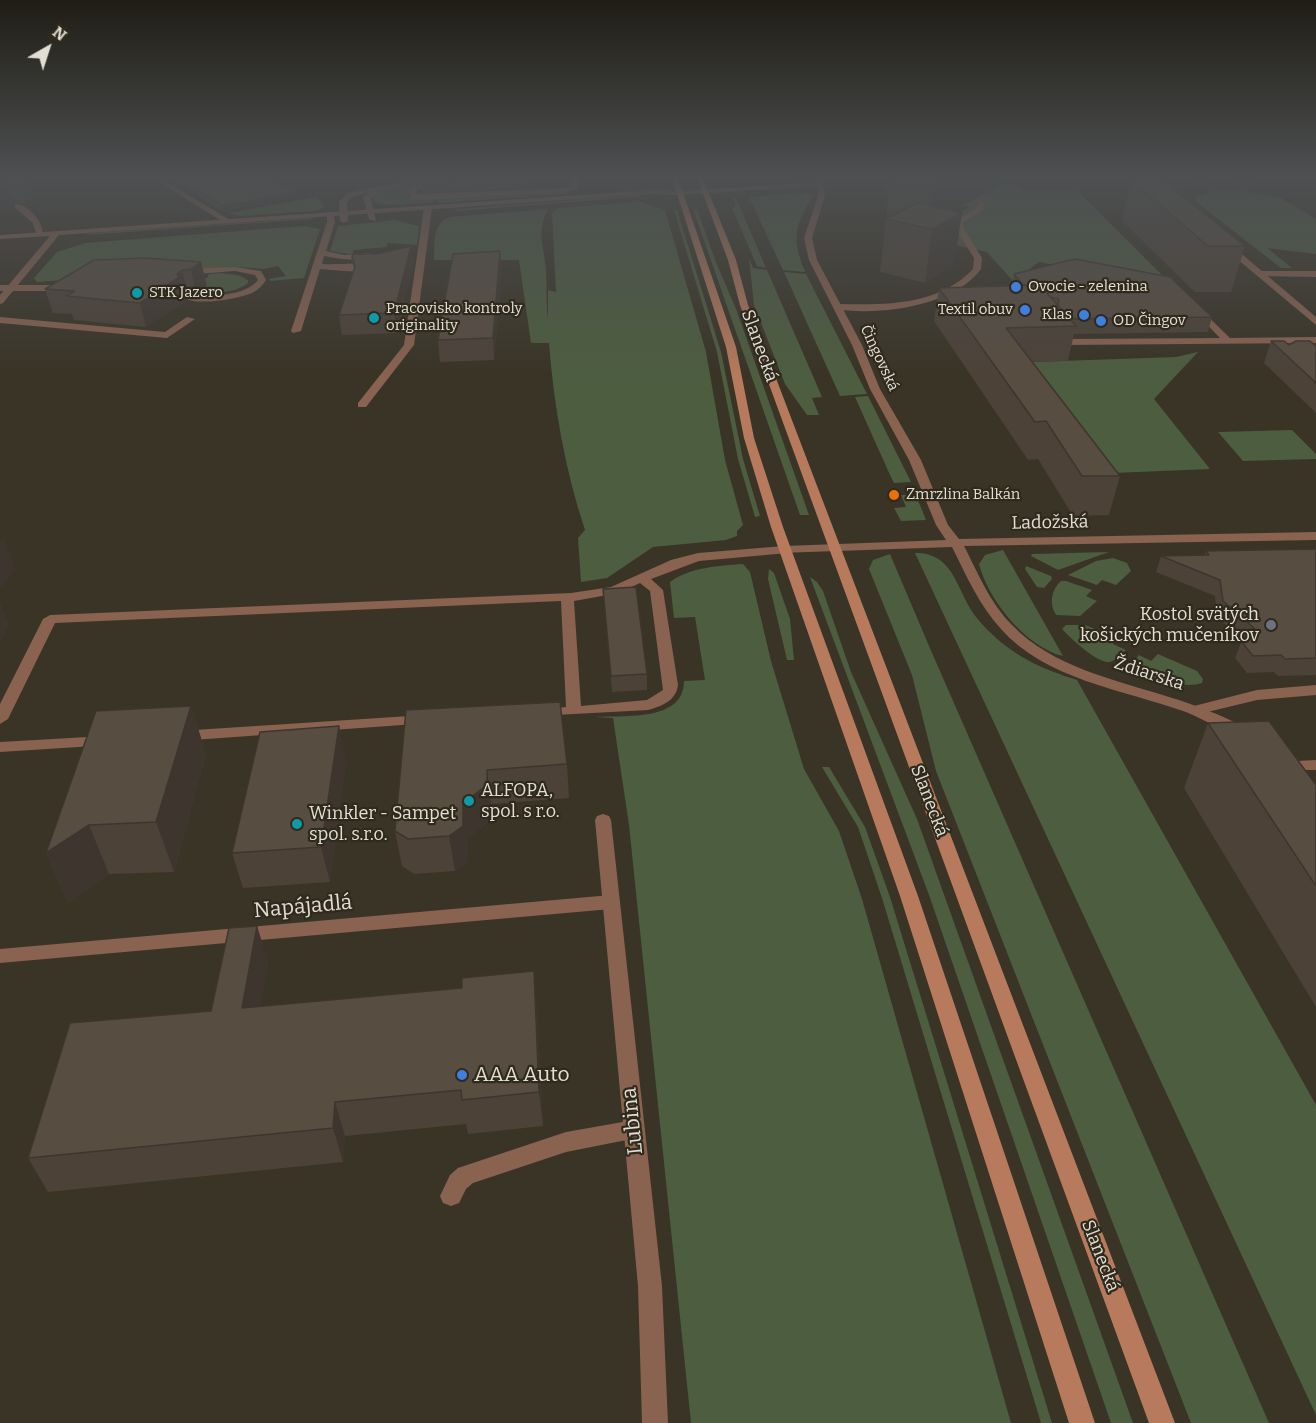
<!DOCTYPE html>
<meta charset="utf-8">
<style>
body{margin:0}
#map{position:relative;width:1316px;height:1423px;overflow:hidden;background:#393426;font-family:Bitter,serif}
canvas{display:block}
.north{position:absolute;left:18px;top:18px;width:60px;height:60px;-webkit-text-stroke:4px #2f2a1c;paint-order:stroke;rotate:39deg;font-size:16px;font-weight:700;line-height:24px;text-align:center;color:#e1ded5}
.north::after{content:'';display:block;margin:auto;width:21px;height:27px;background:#e1ded5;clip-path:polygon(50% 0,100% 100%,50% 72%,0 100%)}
</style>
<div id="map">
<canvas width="1316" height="1423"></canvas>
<div class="north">N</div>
</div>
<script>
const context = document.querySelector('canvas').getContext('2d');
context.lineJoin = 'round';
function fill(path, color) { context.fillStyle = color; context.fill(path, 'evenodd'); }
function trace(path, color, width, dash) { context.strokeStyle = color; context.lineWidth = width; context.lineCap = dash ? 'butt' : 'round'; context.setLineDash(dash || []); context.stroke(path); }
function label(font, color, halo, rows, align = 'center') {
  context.font = font + ' Bitter,serif'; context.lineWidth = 4.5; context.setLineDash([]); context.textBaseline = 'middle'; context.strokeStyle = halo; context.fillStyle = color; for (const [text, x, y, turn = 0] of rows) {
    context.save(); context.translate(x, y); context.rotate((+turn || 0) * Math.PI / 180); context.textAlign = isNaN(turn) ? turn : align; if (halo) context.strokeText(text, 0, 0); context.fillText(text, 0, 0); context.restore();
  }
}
const green = new Path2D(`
 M421 184 408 189 410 197 432 199 434 203 388 205 374 202 372 196C384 186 406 186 421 184Z
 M1015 184 1021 190 1078 191 1178 291 1039 262 1013 281 987 252 920 237 969 207 886 189 883 185Z
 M1236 190 1279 197 1316 219V254L1267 248 1292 268H1281L1195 201 1194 197 1213 191Z
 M567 191 568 194 439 203 438 200Z
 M797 192 813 195C795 227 791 236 805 272L783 270 749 197Z
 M640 195 641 197 456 211 455 209Z
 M317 197 325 207 315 211 240 216 228 213Z
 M736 198 766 268 757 266 732 208 736 205 733 199Z
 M641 202 665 210 706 352 725 460 743 525 737 531V536L726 540 653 547 607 578 581 582 578 538 585 530C565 470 554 407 549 343H531L519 260H434C435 243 432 223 450 217L548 209C536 234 544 245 546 270 547 286 546 303 548 319V290L556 292 552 213 558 208Z
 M693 209H697L715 260 736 309 809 515H800Z
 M674 210H677L721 352 743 459 760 516 755 517 738 459 717 352Z
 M310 218 314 219 85 235 90 233Z
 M395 220 419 226 417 245 387 243V247L353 250 354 255 330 251 338 226Z
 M304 226 320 229 304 278 270 281 269 279 286 276 278 266 264 269 236 267 37 282 34 278 57 252 85 243Z
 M749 258 753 268 767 270 822 397 812 398 819 415H807L785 384 754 305Z
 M784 272 806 274 867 394 840 396Z
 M221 273 238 275 248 280V283C234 294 215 293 198 292L206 286 184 280 207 278 209 274Z
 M1198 352 1154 399 1210 469 1113 473 1032 362 1176 357Z
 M868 396 911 482 894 483 890 475 855 397Z
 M1292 430 1316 454V459L1243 461 1218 432Z
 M911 488H913L926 520 901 521 894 508 906 507 901 495H914Z
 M1003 550 1063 656C1026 647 988 600 979 564L985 555Z
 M1109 552 1058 570 1031 556 1032 554Z
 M915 553C951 552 956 585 971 610 977 619 985 628 993 635 1017 658 1045 670 1077 680L1316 1105V1415Z
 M890 554 929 646 1269 1423H1191L936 771 912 675 869 569 873 560Z
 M1113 558 1127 563 1131 571 1116 585 1102 580 1097 585 1068 575 1096 561Z
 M743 564 750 572 771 661 804 769 839 831 862 899 1011 1423H691L629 825 613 718 596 717C624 715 684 722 684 681L705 680 695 617 674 618 670 582C690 567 719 566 743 564Z
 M1026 566 1051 576 1052 579 1044 588 1037 587 1025 569Z
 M769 569 774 573 790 619 794 660H787L768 579Z
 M810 577 817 582 823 591 851 672 917 819 1133 1423H1111L929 895Z
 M1061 581H1066L1092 590 1086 596 1097 601 1080 616 1056 615C1049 604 1051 590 1061 581Z
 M1066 625H1085L1119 638 1113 644 1126 650C1121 654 1116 660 1110 662 1098 664 1070 638 1062 629Z
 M1158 654 1197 671 1203 679 1202 683C1188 689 1142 680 1128 671V667L1139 655 1151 661Z
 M822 767H829L865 827 890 897 1052 1423H1041L882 898 858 827Z`);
const lane = new Path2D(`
 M115 178H123L125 180 122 182Z
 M152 178H160L232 221 225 223Z
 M421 178 423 181 384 190 371 198 376 221 369 219 363 197 368 193 352 197 347 202 348 221 344 223 340 221 339 202 347 193Z
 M573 178H579L578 188 568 192 425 200 411 198 408 188 440 180 442 183 416 189 417 194 567 188 571 187Z
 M978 201 985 203 983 210 963 223V227L982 258 981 269C953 307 878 316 835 309L834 307 838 304C885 305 938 306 973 269L974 258 955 227V222L977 207Z
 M15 204C29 204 44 223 43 236H37L33 223 15 208Z
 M428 206 432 208 414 345 366 407H358V403L404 345 424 208Z
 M327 212H333L335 222 326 251 344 255 370 253 374 255C361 263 339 259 324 256L322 264C333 265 372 262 378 266 364 275 337 270 320 269L301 331 293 333 291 331 327 222Z
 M235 267 261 271 266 280C262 286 258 290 252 293 238 299 196 306 185 298L189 295C210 295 243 298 258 280L255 275 235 271 185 275 181 272 185 269Z
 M1260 271H1316V277L1257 276V272Z
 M0 285H66L70 288 66 291H0Z
 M1196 305 1230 338 1316 337V343L1063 345 1058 342 1063 339 1220 338 1193 310V306Z
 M0 317 165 332 187 317 195 319 167 338 0 323Z
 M784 546 790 550 788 553 699 561 651 579 663 590 678 685C676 701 662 706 648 710L537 716 534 713 537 710 566 707 561 601 55 623 8 719 0 724V704L43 619 50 615 571 593 611 587 671 560 698 553ZM640 583 650 591 663 690 647 700 581 706 574 601 619 593Z
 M1316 685V695L1257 700 1195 715 1188 710 1190 707 1257 690Z
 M425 715 433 720 430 723 179 741 171 736 179 731Z
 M105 736 113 741 110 745 0 752V742Z
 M1316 760V770H1277L1275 766 1277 762Z
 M611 895 617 897 620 902 617 907 611 909 0 963V949Z
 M634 1120 642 1123 645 1130 642 1137 566 1152 473 1183 466 1189 459 1203 451 1206 443 1203 440 1196 450 1175 458 1168 566 1132Z`);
const street = new Path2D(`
 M817 178H823L825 196 812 238 817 260 862 345 880 389 921 460 948 525 959 539 1316 532V540L964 546C978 573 990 603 1012 625 1052 667 1116 680 1169 697 1196 705 1221 715 1246 728L1249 731 1246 734C1234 738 1198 716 1183 711 1123 690 1045 679 1001 629 979 605 966 575 952 547L780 553 778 550 784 546 946 540 936 525 909 460 870 389 852 345 809 260 804 238 818 196V186L679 195 651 194 59 235 3 303 0 304V295L50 236 0 239V235L651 190 679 191 817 182Z
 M1224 244H1230L1316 317V325L1224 248Z
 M603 814 609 816 611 820 662 1286 668 1423H642L638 1286 595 820 597 816Z`);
const secondary = new Path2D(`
 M672 178H678L736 347 754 438 783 527 918 896 1095 1423H1069L900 896 771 527 744 438 726 347Z
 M697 178H703L736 260 748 305 1175 1423H1149L740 305 728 260Z`);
const wall = new Path2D(`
 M0 178H22L35 202 25 204 14 202 10 194 13 203V207L0 209Z
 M168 178H269L296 197 224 212Z
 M423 178H529L530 188 423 193 421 180 424 179Z
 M889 178H1013L953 211 954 265 925 283 880 272 886 219 890 217H886L890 181Z
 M1163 178H1260L1258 183 1168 182Z
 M1131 180 1245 246 1231 292H1195L1122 221Z
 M411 246 413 264 397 333 342 335 339 315 354 269 351 256 378 253Z
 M201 262 207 286 196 293H188L184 296 185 301 146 327 74 320 72 314 53 313 45 289Z
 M502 271 494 360 440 362 438 340Z
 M1014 274 1212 317 1208 332 1074 334 1068 361 1032 362 1120 476 1109 515 1073 516 1038 459 1028 460 934 321 939 288 1012 286Z
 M1271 341 1289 345 1316 346V413L1264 363Z
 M1316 549V675L1278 676 1274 672 1247 673 1235 658 1242 640 1217 617 1215 596 1156 572 1161 556 1205 555 1206 551Z
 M603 589 647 674V690L612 692Z
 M191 706 206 754 174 872 109 874 68 903 46 853Z
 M406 710 567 764 569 798 491 804V820L468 838V861L455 871 414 874 402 866 395 831Z
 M1208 723 1316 785V1007L1184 788Z
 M346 761 330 882 243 888 232 853Z
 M268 961 260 1006H537L543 1126 468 1134 466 1124 345 1136 343 1162 48 1192 28 1158 211 1011Z`);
const shadedWall = new Path2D(`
 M939 178H1013L927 225 933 181Z
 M7 183 13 203V207L0 209V188Z
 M29 183 35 202 25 204 19 185Z
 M295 192 296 197 224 212 223 206Z
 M962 213 954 265 925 283 932 229Z
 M411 246 413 264 397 333 394 313Z
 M500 251 502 271 494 360 493 338Z
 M201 262 207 286 196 293 191 269Z
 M182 270 188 293 184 296 185 301 146 327 140 303Z
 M4 538 16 570 0 588V542Z
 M0 602 9 625 0 643Z
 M191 706 206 754 174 872 156 822Z
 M339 726 346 761 330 882 321 847Z
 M487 770 491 804V820L468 838V861L455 871 449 836 463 803Z
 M89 825 109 874 68 903 46 853Z
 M257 926 268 961 254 1043 242 1008Z
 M534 971 537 1006 543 1126 539 1092Z
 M335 1102 345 1136 343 1162 333 1128Z`);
const building = new Path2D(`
 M7 178H22L29 183 19 185 8 183Z
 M176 178H269L295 192 223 206Z
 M427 178H513L422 183 421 180Z
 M915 178H939L933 181Z
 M1133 178H1159L1245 246H1208L1131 180Z
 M7 183V187L0 188V184Z
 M917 203 962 213 932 229 886 219Z
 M411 246 394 313 339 315 355 267 352 254H377Z
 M500 251 493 338 438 340 453 254Z
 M145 258 201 262 191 269 182 270 177 274 179 277 140 303 66 296 75 291 45 289 94 260Z
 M1075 259 1170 277 1212 317 1069 319 1058 306 1059 299 1050 297 1040 285H1023L1014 274Z
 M1040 285 1076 326 1006 328 1120 476H1082L1046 421 1035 422 939 288Z
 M1271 341H1284L1289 345 1296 341H1310L1316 346V383Z
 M1316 549V658L1285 659 1281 655 1253 656 1241 641 1254 628 1223 601 1220 580 1161 556 1209 555 1206 551Z
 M636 587 647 674 611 676 603 589Z
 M560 702 567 764 487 770V785L463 803V826L449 836 408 839 395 831 406 710Z
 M191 706 156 822 89 825 46 853 96 711Z
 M1269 721 1316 785V886L1208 723Z
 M339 726 321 847 232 853 260 732Z
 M257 926 242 1008 462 988V978L534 971 539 1092 462 1100 461 1090 335 1102 333 1128 28 1158 70 1023 211 1011 229 928Z`);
const markers = [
 [1016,287,6,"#3f7fe0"],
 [137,293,6,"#0f9aa8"],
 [1025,310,6,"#3f7fe0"],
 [1084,315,6,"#3f7fe0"],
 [374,318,6,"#0f9aa8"],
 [1101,321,6,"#3f7fe0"],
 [894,495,6,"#e8710a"],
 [1271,625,6,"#6b7280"],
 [469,801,6,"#0f9aa8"],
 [297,824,6,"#0f9aa8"],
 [462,1075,6,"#3f7fe0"]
];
const farPoinames = [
 ["Ovocie - zelenina",1028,287],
 ["STK Jazero",149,293],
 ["Pracovisko kontroly",386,309],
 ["originality",386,326],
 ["Textil obuv",1013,310,"right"],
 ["Klas",1072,315,"right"],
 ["OD Čingov",1113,321],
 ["Zmrzlina Balkán",906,495]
];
const farStreetnames = [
 ["Čingovská",879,358,65]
];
const streetNames = [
 ["Slanecká",759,346,70],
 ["Ladožská",1050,523,-1],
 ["Ždiarska",1149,674,18],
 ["Slanecká",929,801,69],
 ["Slanecká",1100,1256,69]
];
const poiNames = [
 ["Kostol svätých",1259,615,"right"],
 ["košických mučeníkov",1259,636,"right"],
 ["ALFOPA,",481,791],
 ["spol. s r.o.",481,812],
 ["Winkler - Sampet",309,814],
 ["spol. s.r.o.",309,835]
];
const nearStreetnames = [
 ["Napájadlá",303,907,-5],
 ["Lubina",633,1121,-96]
];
const nearPoinames = [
 ["AAA Auto",474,1075]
];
fill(green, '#4d5d40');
fill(lane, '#896250');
fill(street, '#896250');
fill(secondary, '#b77a5d');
fill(wall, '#4c4238');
fill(shadedWall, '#3e362e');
fill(building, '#584d41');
trace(building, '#3e362e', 1.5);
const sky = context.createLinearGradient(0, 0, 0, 377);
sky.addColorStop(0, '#1f1d15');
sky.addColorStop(0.47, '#4e5052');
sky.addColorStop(1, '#4e505200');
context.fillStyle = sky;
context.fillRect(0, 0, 1316, 377);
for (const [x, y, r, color] of markers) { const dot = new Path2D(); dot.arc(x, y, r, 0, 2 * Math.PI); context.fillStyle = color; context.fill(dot); trace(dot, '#2f2a1c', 2); }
label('15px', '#e1ded5', '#2f2a1c', farPoinames, 'left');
label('15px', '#e1ded5', '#2f2a1c', farStreetnames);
label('18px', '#e1ded5', '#2f2a1c', streetNames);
label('18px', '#e1ded5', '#2f2a1c', poiNames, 'left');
label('21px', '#e1ded5', '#2f2a1c', nearStreetnames);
label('21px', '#e1ded5', '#2f2a1c', nearPoinames, 'left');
</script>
